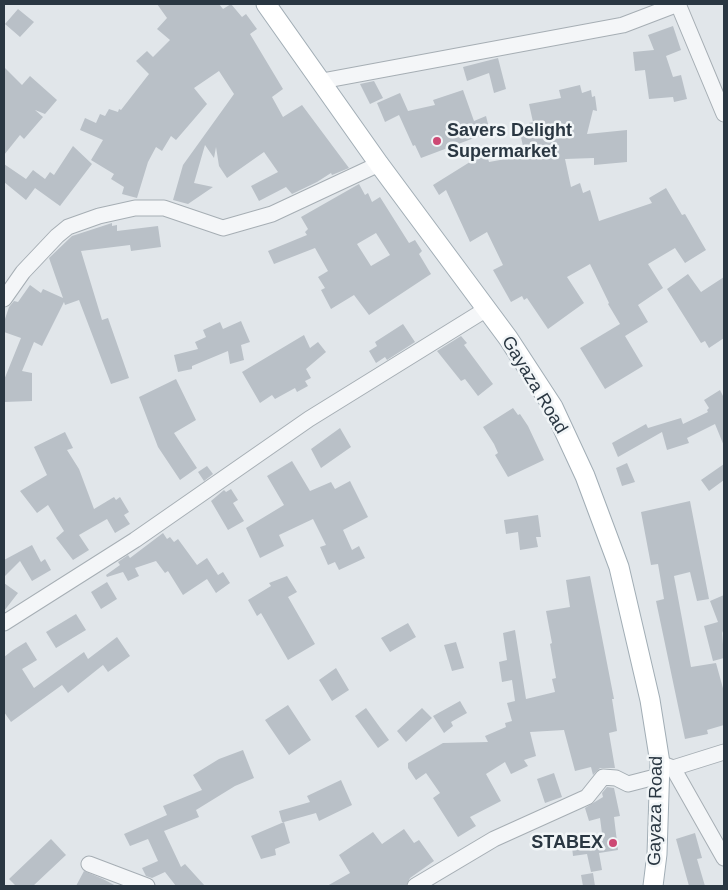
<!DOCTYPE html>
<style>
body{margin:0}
#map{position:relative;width:728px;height:890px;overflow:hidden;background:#e1e6ea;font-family:Helvetica,sans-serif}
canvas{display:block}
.frame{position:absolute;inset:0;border:5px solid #2a3742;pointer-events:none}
</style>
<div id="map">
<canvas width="728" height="890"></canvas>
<div class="frame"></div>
</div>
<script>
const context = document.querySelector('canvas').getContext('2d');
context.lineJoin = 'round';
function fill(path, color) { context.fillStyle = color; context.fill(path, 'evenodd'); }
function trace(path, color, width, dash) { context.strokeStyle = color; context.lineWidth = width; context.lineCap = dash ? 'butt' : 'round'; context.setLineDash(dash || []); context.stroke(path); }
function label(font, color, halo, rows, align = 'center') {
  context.font = font + ' Helvetica,sans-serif'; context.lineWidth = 5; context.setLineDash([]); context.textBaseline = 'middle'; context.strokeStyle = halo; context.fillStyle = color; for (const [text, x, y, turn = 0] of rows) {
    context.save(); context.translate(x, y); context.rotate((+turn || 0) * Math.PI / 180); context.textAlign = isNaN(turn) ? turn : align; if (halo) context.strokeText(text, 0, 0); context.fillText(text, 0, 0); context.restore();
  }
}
const building = new Path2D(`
 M157 4H219L223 9 231 4 242 17 246 14 257 29 250 34 283 89 272 97 283 117 302 105 349 168 332 175 331 173 317 182 292 194 286 187 259 201 251 186 278 172 264 152 227 178 219 166 216 147 214 158 205 145 194 183 213 187 188 204 173 200 183 165 234 94 219 71 194 88 207 104 176 140 171 136 162 151 156 147 148 162 137 198 122 194 124 187 111 179 114 174 91 160 103 140 80 130 85 118 96 123 100 114 105 116 109 109 118 112 119 109 121 110 149 74 136 61 147 51 153 57 170 40 157 29 167 18Z
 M18 9 34 22 20 37 5 24Z
 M673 26 681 50 666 56 673 77 681 75 687 99 674 102 673 97 649 99 645 70 635 71 633 52 654 50 648 35Z
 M498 58 506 89 494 93 489 73 467 81 463 67Z
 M4 67 22 85 30 76 57 100 45 114 35 110 43 117 24 139 20 135 4 155Z
 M374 81 383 98 370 104 360 84Z
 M580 85 582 93 591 90 592 97 595 96 597 111 593 110 587 134 627 130V162L594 165V158L565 159 571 187 580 183 583 193 590 190 599 221 652 203 649 198 666 188 682 215 685 214 706 250 685 263 675 248 648 264 663 288 638 305 648 322 625 336 643 366 605 389 580 348 620 324 608 304 609 303 590 264 567 277 584 303 548 329 527 298 524 300 522 296 511 302 493 270 503 265 487 232 470 242 446 190 439 195 433 185 486 152 489 162 511 158 510 149 523 146 520 133 531 129 529 123 533 122 529 104 561 98 559 90Z
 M463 90 474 121 486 116 490 132 421 158 415 145 413 146 399 115 385 122 377 103 400 93 408 111 435 105 433 100Z
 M73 146 92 164 60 206 35 188 26 200 4 182V164L26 179 33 170 45 179 50 172 54 175Z
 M359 184 365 195 368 193 372 202 380 197 409 243 415 240 422 251 419 254 431 274 369 315 354 295 331 309 321 290 325 288 318 277 328 271 315 248 274 264 268 251 307 235 305 232 308 229 301 217ZM376 233 390 255 371 266 357 244Z
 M112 223V226L117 225V231L158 226 161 247 131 251 130 245 81 251 102 320 108 318 129 378 111 384 79 300 65 305 64 302 42 346 34 342 22 371 32 373V401L4 402V380L21 338 4 332V322L9 307 14 301 18 302 30 285 41 293 43 289 63 298 49 258 72 236Z
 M688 274 701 292 724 277V338L709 348 705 341 701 343 667 289Z
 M241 321 250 342 241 345 244 360 230 364 228 351 192 366V369L178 372 174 355 198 349 195 342 206 337 203 330 220 322 223 329Z
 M403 324 415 342 387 360 385 357 376 363 369 351 377 346 375 342Z
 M304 335 310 348 318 342 326 352 306 369 311 378 305 381 308 386 297 392 295 388 275 399 272 395 260 403 242 372Z
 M461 336 467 343 464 345 493 384 478 396 465 379 461 381 437 351Z
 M176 379 196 420 174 433 197 468 180 480 158 447 139 397Z
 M720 390 724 398V446L715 424 687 438 689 443 667 450 662 432 618 457 612 443 646 424 648 428 681 418 683 424 708 412 707 410 709 408 704 400Z
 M513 408 518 415 520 414 528 426 544 460 508 477 495 455 498 453 494 444 483 427Z
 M340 428 351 447 321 468 311 449Z
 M65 432 73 448 67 450 79 469 94 509 114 497 116 500 120 497 129 512 124 515 130 524 115 533 107 519 79 535 89 550 73 560 56 538 64 531 48 505 37 513 20 491 47 475 34 447Z
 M292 461 310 491 331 482 335 489 350 481 368 517 343 530 352 550 359 546 365 558 339 570 335 562 328 565 320 547 326 545 313 519 279 535 284 546 260 558 246 528 284 505 267 476Z
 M627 463 635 482 622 486 616 468Z
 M724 464V480L709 491 701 480Z
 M207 466 213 474 204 481 198 472Z
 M231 489 238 500 233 503 244 521 228 530 211 501 224 490 226 492Z
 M690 501 709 599 697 601 690 572 674 576 691 667 716 663 724 692V725L707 730 708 734 685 739 656 601 664 599 658 564 651 565 641 512Z
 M538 515 541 537H536L538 547 520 550 518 532 506 534 504 520Z
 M163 533 167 539 170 537 174 542 178 539 197 565 207 558 218 575 223 572 230 583 216 593 207 579 183 595 168 571 165 573 156 561 135 568 139 576 128 581 123 572 107 577 106 575 120 565 118 562 128 555 130 558Z
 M32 545 41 562 45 559 51 570 32 581 20 561 4 577V560Z
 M287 576 297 592 288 597 315 644 288 660 261 613 257 616 248 600 271 586 269 583Z
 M590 576 614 699H612L617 731 609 733 615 768H600L593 775 591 767 575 771 564 730 530 732 536 756 524 760 528 766 511 774 505 762 486 774 501 801 470 817 476 826 458 837 433 798 440 793 426 773 416 780 408 768V763L443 743 488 742 485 736 506 727 505 723 512 721 507 703 515 701 512 680 502 682 499 662 507 660 503 633 515 630 526 699 555 692 552 679 556 678 550 644 552 643 546 611 570 607 566 580Z
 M107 582 117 599 101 609 91 592Z
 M4 583 18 593 4 611Z
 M724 595V635L722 631 724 658 713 661 704 626 718 622 710 601Z
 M76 614 86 630 56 648 46 632Z
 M408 623 416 637 390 652 381 638Z
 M117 637 130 656 108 672 103 665 68 693 62 685 11 722 4 712V657L13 650 26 642 37 660 22 669 34 688 84 652 88 659Z
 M456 642 464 668 452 671 444 645Z
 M336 668 349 690 332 701 319 680Z
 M460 701 467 713 451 722 453 726 444 733 433 716Z
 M288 705 311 740 289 755 265 720Z
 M366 708 389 740 378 748 355 716Z
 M422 708 432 718 406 742 397 731Z
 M243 750 254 778 235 786 196 810 199 817 164 831 181 867 185 864 205 886H176L165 872 152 878 146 876 142 868 158 861 148 839 130 846 124 834 167 815 163 806 202 790 193 775 219 759Z
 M554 773 562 797 545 803 537 779Z
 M341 780 352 805 319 821 316 813 284 822 290 843 275 849 276 855 261 859 251 836 284 822H282L279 811 310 802 307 796Z
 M607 787 614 788 620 816 614 817 618 850 599 853 602 870 591 872 587 854 573 856 572 847 603 841 600 818 589 821 585 808 603 797 602 793Z
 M404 829 414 843 419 840 434 861 410 878 406 886H327L350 873 339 855 373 832 382 844Z
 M695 833 702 858 697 859 705 886H689L676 839Z
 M51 839 66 855 33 886H16L9 879Z
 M84 871 103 879 116 886H76Z
 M593 873 595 886H583L581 875Z`);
const minor = new Path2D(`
 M678 4 724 114
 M322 81 623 25 678 4
 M4 299 23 272 57 236 68 227 99 216 135 208H164L223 228 272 214 379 164
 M4 623 135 540 309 419 485 310
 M660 763 673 768 724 858
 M673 768 724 752
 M89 864 147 886
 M415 886 494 839 587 797 603 777 616 778 628 784 659 776`);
const major = new Path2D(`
 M266 4 379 164 508 338 553 407 585 476 619 567 650 700 660 763 657 854 653 886`);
const markers = [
 [437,141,5,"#cd4974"],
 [613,843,5,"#cd4974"]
];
const poiNames = [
 ["Savers Delight",447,131],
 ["Supermarket",447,152],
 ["STABEX",603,843,"right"]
];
const streetNames = [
 ["Gayaza Road",534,385,59],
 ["Gayaza Road",656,811,-89]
];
fill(building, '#b9c0c7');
trace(minor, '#a6aeb4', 17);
trace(major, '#a1adb5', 21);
trace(minor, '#f4f6f8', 15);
trace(major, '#fff', 19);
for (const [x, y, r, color] of markers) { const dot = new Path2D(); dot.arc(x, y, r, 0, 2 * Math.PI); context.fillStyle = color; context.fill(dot); trace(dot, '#f1f5f7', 2); }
label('bold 18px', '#2a3742', '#f1f5f7', poiNames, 'left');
label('18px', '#2a3742', '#f1f5f7', streetNames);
</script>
